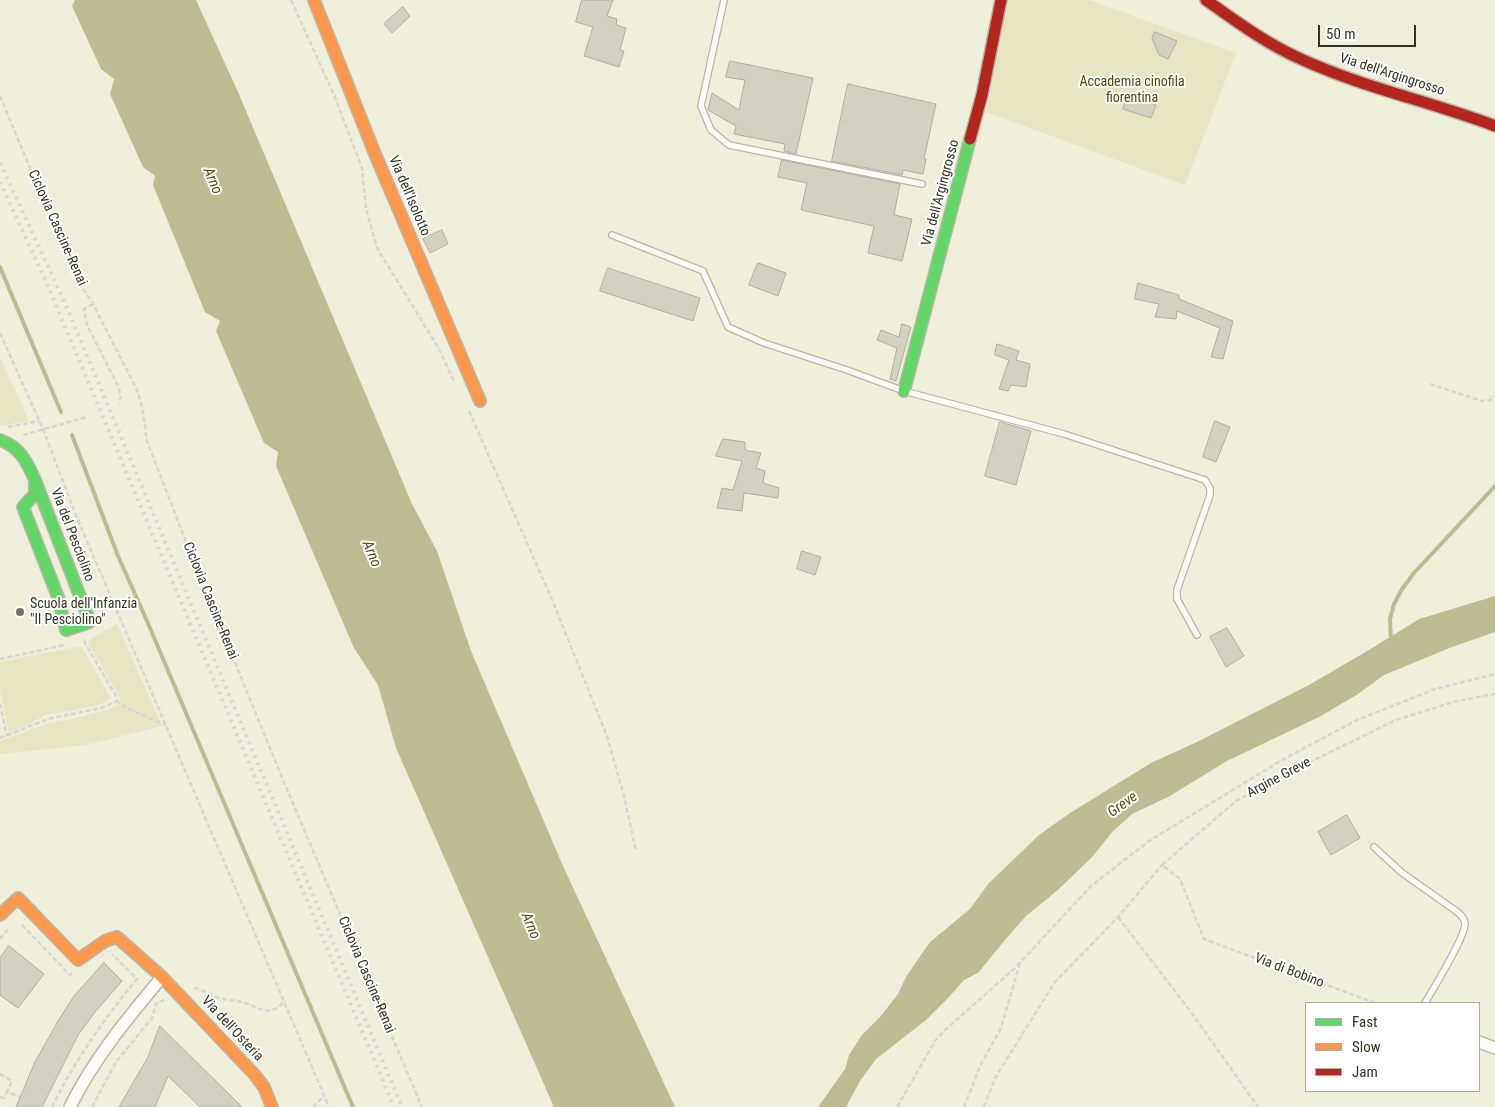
<!DOCTYPE html>
<style>
body{margin:0}
#map{position:relative;width:1495px;height:1107px;overflow:hidden;background:#efeeda;font-family:"Roboto Condensed",sans-serif}
canvas{display:block}
.legend{position:absolute;left:1305px;top:1002px;width:175px;height:90px;box-sizing:border-box;background:#fff;border:1px solid #adada7;margin:0;padding:6px 9px;list-style:none;font-size:15px;color:#323224}
.legend li{display:flex;align-items:center;gap:10px;height:25px}
.legend b{width:25px;border:1px solid #adada7}
.scale{position:absolute;left:1318px;top:25px;width:98px;height:22px;box-sizing:border-box;border:2px solid #323224;border-top:0;padding-left:6px;font-size:15px;line-height:18px;white-space:nowrap;color:#323224;-webkit-text-stroke:4px #fff;paint-order:stroke}
</style>
<div id="map">
<canvas width="1495" height="1107"></canvas>
<ul class="legend">
<li><b style="height:6px;background:#63d668"></b>Fast</li>
<li><b style="height:6px;background:#ff974d"></b>Slow</li>
<li><b style="height:6px;background:#b3261e"></b>Jam</li>
</ul>
<div class="scale">50 m</div>
</div>
<script>
const context = document.querySelector('canvas').getContext('2d');
context.lineJoin = 'round';
function fill(path, color) { context.fillStyle = color; context.fill(path, 'evenodd'); }
function trace(path, color, width, dash) { context.strokeStyle = color; context.lineWidth = width; context.lineCap = dash ? 'butt' : 'round'; context.setLineDash(dash || []); context.stroke(path); }
function label(font, color, halo, rows, align = 'center') {
  context.font = font + ' "Roboto Condensed",sans-serif'; context.lineWidth = 4; context.setLineDash([]); context.textBaseline = 'middle'; context.strokeStyle = halo; context.fillStyle = color; for (const [text, x, y, turn = 0] of rows) {
    context.save(); context.translate(x, y); context.rotate((+turn || 0) * Math.PI / 180); context.textAlign = isNaN(turn) ? turn : align; if (halo) context.strokeText(text, 0, 0); context.fillText(text, 0, 0); context.restore();
  }
}
const green = new Path2D(`
 M1008 0H1089L1236 53 1185 185 986 112Z
 M0 357 29 421 0 426Z
 M117 624 162 726 86 745 0 754V741L49 723 76 718 110 709 121 703 119 696 88 642 92 638Z
 M81 646 111 698 97 706 45 715 26 726 9 732 0 689V662Z`);
const water = new Path2D(`
 M75 0H196L238 92 412 504 437 551 471 651 563 866 675 1107H554L396 748 378 685 354 648 276 466 278 452 264 443 216 331 220 321 205 312 153 185 155 176 143 167 110 94 114 79 101 69 72 6Z
 M1495 596V632L1452 647 1384 675 1358 694 1321 716 1227 761 1168 797 1132 814 1112 832 1093 856 1059 889 1026 916 1004 941 979 972 964 980 948 998 926 1020 876 1059 860 1081 846 1107H818L845 1069 849 1055 862 1035 880 1017 898 994 906 977 930 942 970 909 988 884 1039 835 1070 813 1151 763 1197 742 1309 685 1374 647 1419 619Z`);
const stream = new Path2D(`
 M0 267 61 412
 M72 435 118 556 147 621 353 1107
 M1391 642 1390 619 1394 604 1402 589 1414 573 1495 486`);
const building = new Path2D(`
 M582 0H613L607 16 617 19 616 25 626 28 620 50 624 51 619 67 584 56 593 27 576 22Z
 M403 7 410 16 392 33 384 24Z
 M1155 32 1177 41 1168 59 1159 55 1152 38Z
 M730 61 813 78 796 154 784 151 785 144 734 134 736 126 708 110 712 93 739 110 745 80 726 77Z
 M848 84 936 104 924 159H926L923 174 903 170 902 175 832 161Z
 M1128 95 1156 105 1151 118 1123 109Z
 M782 160 900 184 894 215 912 219 902 261 868 253 874 226 801 210 807 183 778 177Z
 M442 230 448 244 430 253 423 239Z
 M758 263 786 273 778 296 749 285Z
 M608 268 700 298 693 321 600 291Z
 M1138 283 1179 295V299L1233 321 1223 359 1211 357 1220 328 1177 311 1176 319 1155 317 1159 304 1135 299Z
 M902 324 911 327 896 381 890 379 897 348 877 340 881 330 899 337Z
 M997 344 1019 351 1016 360 1030 364 1026 387 1011 385 1008 391 999 389 1009 360 995 355Z
 M1215 421 1230 427 1216 462 1203 457Z
 M1000 422 1031 431 1016 485 985 476Z
 M723 439 745 442V450L761 453 756 468 765 471 763 483 779 488 778 498 744 493 742 511 717 508 722 488 733 490 742 461 716 456Z
 M802 551 821 557 815 575 797 569Z
 M1227 628 1244 656 1226 667 1210 637Z
 M1347 815 1360 838 1331 855 1318 832Z
 M9 946 44 974 18 1008 0 995V958Z
 M104 963 122 981 95 1012 78 1035 42 1107H16L35 1062 58 1021 74 996Z
 M160 1026 231 1096 242 1107H200L168 1076 155 1107H119L148 1057Z`);
const path = new Path2D(`
 M291 0 334 95 362 168 366 208 377 248 439 349 454 381
 M0 96 75 276 93 304 137 390 142 406 147 441 188 547 283 780 422 1107
 M93 304 84 309 87 325 115 380 121 395 119 404
 M0 333 43 429 75 513 329 1107
 M1430 384 1482 401 1490 400 1495 396
 M469 411 553 602 607 736 624 796 636 851
 M8 427 39 421
 M23 435 87 417
 M0 659 64 645
 M116 700 126 708 166 725
 M0 704 7 736
 M0 738 48 719 101 708 116 702 117 698 84 641H82
 M1118 917 1191 1012 1258 1107
 M22 925 70 975 72 973
 M0 939 10 927
 M194 988C203 989 210 995 219 998 226 1000 234 1000 242 1002 259 1007 270 1019 284 1001
 M1375 1003 1204 939 1180 879 1162 865 1236 801 1312 761 1396 720 1457 701 1495 694
 M0 1074 12 1081 7 1092 20 1097
 M0 1097 4 1098 7 1092
 M52 1107C75 1060 104 1019 137 979L112 954
 M92 1107 116 1062 152 1018 156 1004 164 1000
 M313 1107 324 1096
 M897 1107 935 1041 944 1031 1014 969 1091 886 1149 841 1282 760 1357 720 1435 689 1495 674
 M964 1107 980 1066 1001 1028 1020 963
 M984 1107 995 1078 1055 982 1118 917 1162 865`);
const lane = new Path2D(`
 M724 0 701 106 711 130 729 145 922 184
 M612 235 703 271 728 327 764 343 847 370 904 391 1064 434 1205 480 1210 488V495L1177 590V599L1197 635
 M1374 847 1401 872 1456 911C1460 914 1464 917 1465 923 1466 936 1433 989 1425 1003`);
const street = new Path2D(`
 M1479 1042 1495 1048
 M70 1107C94 1058 128 1018 162 977`);
const fast = new Path2D(`
 M904 391 970 139
 M0 440C20 447 27 462 35 480L90 622 66 630 58 597 23 507 35 494V480`);
const slow = new Path2D(`
 M314 0 375 154 480 401
 M0 915 18 898 78 960 105 941 117 937 162 977 254 1074 264 1087 272 1107`);
const jam = new Path2D(`
 M1206 0C1237 22 1268 45 1303 60 1365 88 1432 102 1495 126
 M970 139 982 95 1001 0`);
const rail = new Path2D(`
 M0 163 65 303 402 1107
 M0 182 47 284 394 1107`);
const markers = [
 [20,612,5,"#747464"]
];
const streetNames = [
 ["Via dell'Argingrosso",1392,75,18],
 ["Via dell'Argingrosso",941,193,-75],
 ["Via dell'Isolotto",409,196,67],
 ["Ciclovia Cascine-Renai",57,228,66],
 ["Via del Pesciolino",72,535,69],
 ["Ciclovia Cascine-Renai",210,601,68],
 ["Argine Greve",1279,778,-28],
 ["Via di Bobino",1289,971,21],
 ["Ciclovia Cascine-Renai",366,975,67],
 ["Via dell'Osteria",232,1029,47]
];
const parkNames = [
 ["Accademia cinofila",1132,82],
 ["fiorentina",1132,98]
];
const poiNames = [
 ["Scuola dell'Infanzia",30,604],
 ["\"Il Pesciolino\"",30,620]
];
const waterNames = [
 ["Arno",212,181,67],
 ["Arno",371,554,67],
 ["Greve",1123,805,-36],
 ["Arno",530,926,67]
];
fill(green, '#e6e4c2');
fill(water, '#bdbb91');
trace(stream, '#bdbb91', 4);
fill(building, '#d2d1c2');
trace(building, '#afae9f', 1);
trace(lane, '#b8b7a7', 8);
trace(street, '#b8b7a7', 14);
trace(fast, '#b8b7a7', 14);
trace(slow, '#b8b7a7', 14);
trace(jam, '#b8b7a7', 14);
trace(path, '#d6d6d0', 2.5, [5, 2.5]);
trace(lane, '#fdfcf9', 5.5);
trace(street, '#fdfcf9', 11);
trace(fast, '#63d668', 11);
trace(slow, '#ff974d', 11);
trace(jam, '#b3261e', 11);
trace(rail, '#d6d6d1', 4, [2.5, 5]);
for (const [x, y, r, color] of markers) { const dot = new Path2D(); dot.arc(x, y, r, 0, 2 * Math.PI); context.fillStyle = color; context.fill(dot); trace(dot, '#fff', 2); }
label('14px', '#323224', '#fff', streetNames);
label('14px', '#4d4808', '#fff', parkNames);
label('14px', '#323224', '#fff', poiNames, 'left');
label('italic 15px', '#555114', '#fff', waterNames);
</script>
